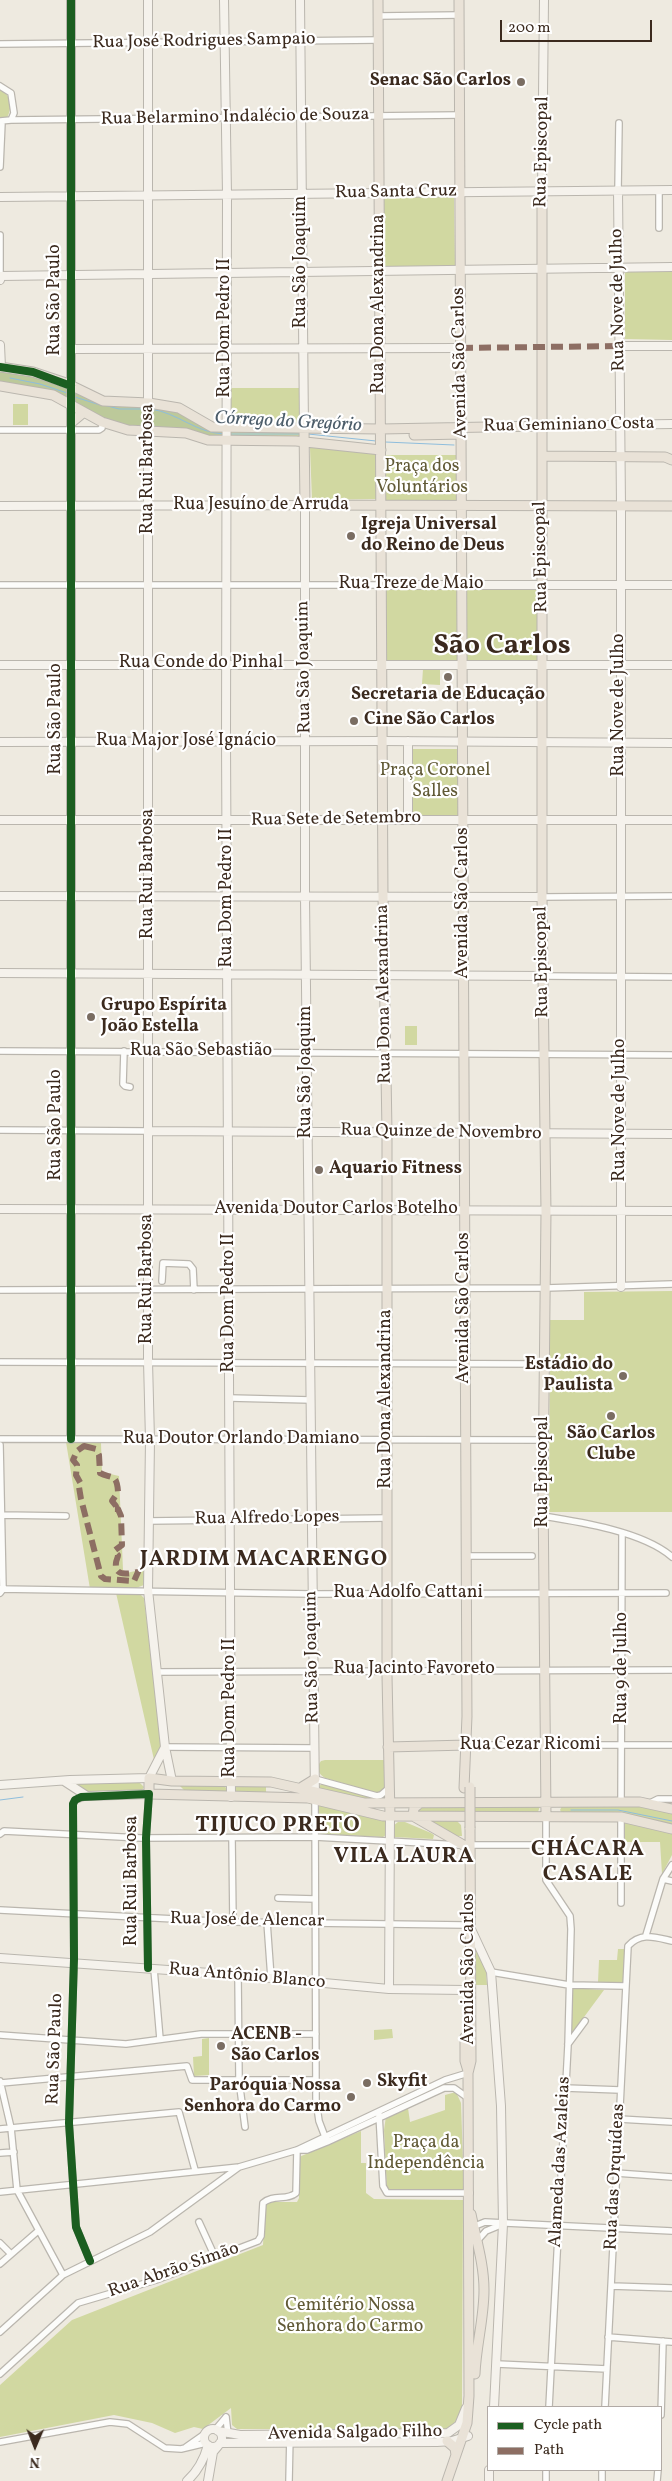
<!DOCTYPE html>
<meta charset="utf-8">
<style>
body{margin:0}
#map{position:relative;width:672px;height:2481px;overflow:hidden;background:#eeeae0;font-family:Vollkorn,serif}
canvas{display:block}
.legend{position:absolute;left:487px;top:2406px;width:175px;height:65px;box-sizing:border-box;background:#fff;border:1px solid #b1aaa5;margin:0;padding:6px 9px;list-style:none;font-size:15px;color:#3b2a1e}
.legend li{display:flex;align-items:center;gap:10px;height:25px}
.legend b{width:25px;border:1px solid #b1aaa5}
.north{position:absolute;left:10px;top:2421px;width:50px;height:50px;-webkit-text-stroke:4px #fff;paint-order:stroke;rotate:181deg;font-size:14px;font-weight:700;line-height:20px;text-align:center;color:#3b2a1e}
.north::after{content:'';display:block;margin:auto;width:18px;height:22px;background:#3b2a1e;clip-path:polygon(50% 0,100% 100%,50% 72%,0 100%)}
.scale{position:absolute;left:500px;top:20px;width:152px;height:22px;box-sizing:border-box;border:2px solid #3b2a1e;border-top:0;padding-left:6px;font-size:15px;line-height:18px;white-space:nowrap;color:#3b2a1e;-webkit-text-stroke:4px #fff;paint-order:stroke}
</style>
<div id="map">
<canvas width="672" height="2481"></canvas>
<ul class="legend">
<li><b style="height:6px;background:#1b5e20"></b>Cycle path</li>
<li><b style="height:6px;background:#8d6e63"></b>Path</li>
</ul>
<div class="north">N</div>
<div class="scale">200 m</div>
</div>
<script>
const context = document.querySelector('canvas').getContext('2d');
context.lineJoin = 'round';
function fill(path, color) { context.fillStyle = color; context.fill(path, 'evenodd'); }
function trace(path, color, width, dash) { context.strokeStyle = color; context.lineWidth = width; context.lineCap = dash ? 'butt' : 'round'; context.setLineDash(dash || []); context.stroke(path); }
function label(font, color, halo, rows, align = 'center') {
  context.font = font + ' Vollkorn,serif'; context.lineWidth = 4.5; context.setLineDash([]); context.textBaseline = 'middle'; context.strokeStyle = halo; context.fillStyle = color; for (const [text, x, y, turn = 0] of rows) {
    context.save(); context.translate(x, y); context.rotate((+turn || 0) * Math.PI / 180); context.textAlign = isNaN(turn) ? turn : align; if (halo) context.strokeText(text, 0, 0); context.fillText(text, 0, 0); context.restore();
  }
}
const green = new Path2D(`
 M0 89C11 95 13 106 7 118H0Z
 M454 196 455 266 384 267 383 197Z
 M672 271V340L625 339V272Z
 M229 388H301L300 426 229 425Z
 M13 404H28V425H13Z
 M304 428 303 442 226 440V430Z
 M312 446 376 453 378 499 312 500 310 448Z
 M384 455H459V501H384Z
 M467 587 541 588V662H467Z
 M385 588H457V660H385Z
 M423 669 440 670V685L422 684Z
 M411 749H459V815H411Z
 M405 1026H417V1045H405Z
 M672 1291V1512H549L550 1320H584V1292Z
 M66 1442 101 1443 102 1472 119 1476 123 1570 126 1573 145 1569 144 1585 136 1588 90 1589Z
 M116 1593H139L144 1598 162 1748 155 1764Z
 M325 1760H384L385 1791 376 1793 325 1778C318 1774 316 1767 321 1761Z
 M139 1782 144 1787 142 1790 92 1794 77 1784Z
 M322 1784 372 1798 385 1794 386 1799 373 1801 320 1789 319 1786Z
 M179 1785H224L228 1791 226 1793 186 1792Z
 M237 1785 266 1786V1793H235L234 1787Z
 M319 1805 385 1820 387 1823 386 1835 383 1837 320 1834 318 1833Z
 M540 1806 538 1812H418V1809L424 1807Z
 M562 1806H645L672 1814V1827L562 1813 560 1810Z
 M425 1820H456L461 1825 462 1836H458L426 1823Z
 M398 1822H405L431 1833 434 1835 433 1839 394 1837 393 1826Z
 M625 1823 637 1824 672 1833V1855L662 1874 660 1842H625Z
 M474 1943 486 1971 487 1985H474Z
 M618 1949H624V1982H598L599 1960H617Z
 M573 1988 604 1990 570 2036V1990Z
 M392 2029 393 2038 374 2040V2030Z
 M209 2038V2075L194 2076 193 2057 202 2056V2039Z
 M456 2092 461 2103 464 2191H387L384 2130 386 2116 408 2108 410 2122 445 2110V2095Z
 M361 2131V2163H366V2193L374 2199 463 2200 462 2408 458 2418 449 2429H237L232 2425 231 2408 203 2429 194 2427 175 2433 152 2423 114 2415 0 2437V2385L72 2320 263 2245 265 2206 270 2202H297L299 2198V2157Z`);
const forest = new Path2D(`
 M0 369 33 372 103 401 165 405 212 427 226 428V440L128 430 71 404 0 386Z`);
const stream = new Path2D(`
 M10 378 40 384 67 393
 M75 397 100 405
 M104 405 119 409H144
 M151 409C178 413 196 433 224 434
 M230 434H301
 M308 434 376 441
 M385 442 454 445
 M0 1800 23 1797
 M571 1810H618L672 1821`);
const street = new Path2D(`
 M379 16 459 15
 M0 44 378 40
 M0 86 11 93 14 113 11 120 0 121
 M11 120 459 115
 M0 167 2 122
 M618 190 619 123
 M659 190V228
 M0 235V276
 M0 430H99L102 428V422
 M0 585H382
 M542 897 672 896
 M543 976 672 977
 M0 1051 672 1055
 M124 1051 123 1084 125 1086 130 1087
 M0 1130 149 1131
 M162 1281 163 1263 189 1264 193 1269 194 1290
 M0 1290 546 1288 672 1284
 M0 1362 544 1364
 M230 1398 311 1400
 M0 1439 543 1440
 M0 1445 3 1589 0 1593
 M0 1515 66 1516
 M543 1516C581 1522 644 1532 672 1557
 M148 1521 387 1518
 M465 1556H532
 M0 1589 312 1594 666 1593
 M156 1672 672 1670
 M467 1745H672
 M165 1747 314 1748
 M315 1779 377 1796 381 1795 389 1788
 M87 1796 75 1800 73 1804 74 1959 69 2123 76 2227 90 2261
 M315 1799 316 2100 319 2121 327 2142
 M621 1802 622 1534
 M648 1804 658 1799H672
 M546 1816V1880L570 1916 571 1929 568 2045 549 2407
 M621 1817V1903
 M0 1834 4 1831 141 1838 315 1837 460 1845
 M232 1838 233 1922
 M470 1845H547
 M663 1879 672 1881
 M278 1898 315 1899
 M0 1910 233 1922 465 1925
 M267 1922 271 1978
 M646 1935 663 1879 672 1865
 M148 1968 146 1838 149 1794
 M154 1969 160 2039
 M491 1972 569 1985 625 1986
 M238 1975 239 2080 245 2127
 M0 2035 126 2044 201 2034H316
 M568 2044 585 2021
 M0 2081 11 2128 17 2190 63 2275
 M1 2083 187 2066 192 2080H316
 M565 2088 620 2090
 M379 2114 383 2186 387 2193H470
 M619 2119 672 2122
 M0 2129 179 2112 195 2170
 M297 2150H307L327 2142 444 2088H454L468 2098
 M0 2153 14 2152
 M616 2173 672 2177
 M0 2192 239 2167
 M199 2222 215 2257
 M475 2226 485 2222 672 2231
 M477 2241 486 2231 503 2224
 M0 2243 11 2254
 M0 2264 38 2231
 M611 2286 672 2288
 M0 2332 63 2275 150 2232 239 2167 297 2150 445 2080 468 2073
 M608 2337 672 2342
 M497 2364 607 2369
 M0 2374 78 2303 156 2280 258 2241 261 2236 263 2203C273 2194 287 2201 296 2193L297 2150
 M605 2407 628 1946C641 1932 654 1937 672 1941
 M661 2415 663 2341
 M226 2417 228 2434
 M215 2430 226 2417
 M0 2442 110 2422 128 2424 165 2448 181 2449 206 2443
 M186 2447 206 2433
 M289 2481 290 2435
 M546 2481V2470
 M602 2481V2470
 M657 2481 658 2470`);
const secondary = new Path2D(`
 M148 0V1361L150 1440 148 1590 165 1747 172 1781
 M224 0 227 195 226 741 231 1797
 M300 0 304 428
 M618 190 621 506V1287
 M542 191 544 0
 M0 197 672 190
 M0 280 1 276 672 267
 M0 345 1 367
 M619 346H672
 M71 349 461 348
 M541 426 672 424
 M0 506 305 505V897L315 1797
 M382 585H672
 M0 665H672
 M0 742 383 741 672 743
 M408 819V741
 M0 820H672
 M0 896 542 897
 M0 973 543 976
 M149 1131 672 1134
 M0 1209 672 1211
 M71 1439V0
 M64 1781 87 1796 149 1794
 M0 1785 70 1780 149 1778 165 1747
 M470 1927 491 1972 501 2106 503 2224 494 2407
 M0 1958 238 1975 389 1989 465 1990
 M389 1989 390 1816
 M204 2438a9 9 0 1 1 18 0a9 9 0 1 1-18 0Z
 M218 2431 240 2435 448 2433 459 2425 466 2408
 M220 2443 437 2442 452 2441 468 2436
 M187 2481C198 2471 204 2460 208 2445
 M208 2481 213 2452 218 2446
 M489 2481V2470`);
const primary = new Path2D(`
 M378 0 383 896 387 1132V1676L390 1816
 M459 0 467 1716 464 1788
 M542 191V897L546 1212 543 1488 546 1816
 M0 367 33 372 66 383 103 401 149 403 179 408 212 427 381 429 541 426
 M0 386 53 395 102 422 128 430 186 433 208 440 296 441 381 450
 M72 422 84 412
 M304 428 305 505 672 506
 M414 435 462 434
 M542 456 665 457 672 460
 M388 1747 467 1745
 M302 1787 315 1779
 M420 1803 414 1808 413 1816 465 1846
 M672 1809 640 1802H621L364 1803 271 1782 172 1781 149 1778V1794L308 1798 383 1816 621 1817 672 1829
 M465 2037V2061L468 2071
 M471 2214C476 2239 484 2264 484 2290 484 2319 476 2346 475 2374
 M447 2441 455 2448 456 2455
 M447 2481 467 2423 469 2396 468 2073 471 2061 470 1828`);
const primaryBridge = new Path2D(`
 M470 1828V1787`);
const quiet = new Path2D(`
 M461 348 619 346
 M84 1446 96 1449 99 1455 100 1473C111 1479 117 1473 118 1492L112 1501 116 1506 113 1509H118L121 1516 122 1545 114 1551 118 1555C118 1558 116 1560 116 1563 114 1578 131 1573 138 1572L134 1581 105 1579 101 1576 81 1499 79 1487 81 1484 76 1475 77 1465 73 1460 77 1451Z`);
const cycleway = new Path2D(`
 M0 367 33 372 71 386
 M71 1439V0
 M90 2261 76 2227 69 2123 74 1959 73 1804 75 1800 81 1797 149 1794 146 1838 148 1968`);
const markers = [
 [521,82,5,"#7a6d62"],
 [351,536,5,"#7a6d62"],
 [448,677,5,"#7a6d62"],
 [354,721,5,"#7a6d62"],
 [91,1017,5,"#7a6d62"],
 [319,1170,5,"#7a6d62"],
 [623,1376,5,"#7a6d62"],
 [611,1416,5,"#7a6d62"],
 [221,2046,5,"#7a6d62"],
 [367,2083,5,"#7a6d62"],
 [351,2097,5,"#7a6d62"]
];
const streetNames = [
 ["Rua José Rodrigues Sampaio",204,42,-1],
 ["Rua Belarmino Indalécio de Souza",235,118,-1],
 ["Rua Episcopal",543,152,-89],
 ["Rua Santa Cruz",396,193,-1],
 ["Rua São Joaquim",302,262,-90],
 ["Rua São Paulo",56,300,-90],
 ["Rua Nove de Julho",619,300,-91],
 ["Rua Dona Alexandrina",380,304,-90],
 ["Rua Dom Pedro II",226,328,-90],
 ["Avenida São Carlos",461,363,-91],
 ["Rua Geminiano Costa",569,426,-1],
 ["Rua Rui Barbosa",149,469,-90],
 ["Rua Jesuíno de Arruda",261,506],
 ["Rua Episcopal",542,557,-91],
 ["Rua Treze de Maio",411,585],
 ["Rua Conde do Pinhal",201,664],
 ["Rua São Joaquim",305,667,-91],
 ["Rua Nove de Julho",620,705,-90],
 ["Rua São Paulo",57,719,-90],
 ["Rua Major José Ignácio",186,742],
 ["Rua Sete de Setembro",336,820,-1],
 ["Rua Rui Barbosa",149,874,-90],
 ["Rua Dom Pedro II",228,898,-90],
 ["Avenida São Carlos",464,903,-90],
 ["Rua Episcopal",543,962,-91],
 ["Rua Dona Alexandrina",385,994,-91],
 ["Rua São Sebastião",201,1052],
 ["Rua São Joaquim",307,1072,-90],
 ["Rua Nove de Julho",621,1110,-90],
 ["Rua São Paulo",57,1125,-90],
 ["Rua Quinze de Novembro",441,1133,1],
 ["Avenida Doutor Carlos Botelho",336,1210],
 ["Rua Rui Barbosa",148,1279,-90],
 ["Rua Dom Pedro II",230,1303,-90],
 ["Avenida São Carlos",465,1308,-90],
 ["Rua Dona Alexandrina",387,1399,-90],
 ["Rua Doutor Orlando Damiano",241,1440],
 ["Rua Episcopal",544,1472,-90],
 ["Rua Alfredo Lopes",267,1519,-1],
 ["Rua Adolfo Cattani",408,1594],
 ["Rua São Joaquim",313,1657,-91],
 ["Rua 9 de Julho",623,1668,-90],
 ["Rua Jacinto Favoreto",414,1670],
 ["Rua Dom Pedro II",231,1708,-90],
 ["Rua Cezar Ricomi",530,1746],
 ["Rua Rui Barbosa",133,1881,-90],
 ["Rua José de Alencar",247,1921,1],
 ["Avenida São Carlos",470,1969,-90],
 ["Rua Antônio Blanco",247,1977,5],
 ["Rua São Paulo",56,2049,-88],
 ["Alameda das Azaleias",561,2162,-87],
 ["Rua das Orquídeas",616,2177,-87],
 ["Rua Abrão Simão",174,2271,-19],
 ["Avenida Salgado Filho",355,2434,-1]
];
const poiNames = [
 ["Senac São Carlos",511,82,"right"],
 ["Igreja Universal",361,526],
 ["do Reino de Deus",361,547],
 ["Secretaria de Educação",448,696,"center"],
 ["Cine São Carlos",364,721],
 ["Grupo Espírita",101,1007],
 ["João Estella",101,1028],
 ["Aquario Fitness",329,1170],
 ["Estádio do",613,1366,"right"],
 ["Paulista",613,1387,"right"],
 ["São Carlos",611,1435,"center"],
 ["Clube",611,1456,"center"],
 ["ACENB -",231,2036],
 ["São Carlos",231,2057],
 ["Skyfit",377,2083],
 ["Paróquia Nossa",341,2087,"right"],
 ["Senhora do Carmo",341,2108,"right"]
];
const parkNames = [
 ["Praça dos",422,468],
 ["Voluntários",422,489],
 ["Praça Coronel",435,772],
 ["Salles",435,793],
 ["Praça da",426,2144],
 ["Independência",426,2165],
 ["Cemitério Nossa",350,2307],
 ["Senhora do Carmo",350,2328]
];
const waterNames = [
 ["Córrego do Gregório",288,423,3]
];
const districtNames = [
 ["JARDIM MACARENGO",264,1561],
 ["TIJUCO PRETO",278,1827],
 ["CHÁCARA",588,1851],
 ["CASALE",588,1876],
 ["VILA LAURA",404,1858]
];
const townNames = [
 ["São Carlos",502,648]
];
fill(green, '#d1d8a1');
fill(forest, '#bcc99a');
trace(stream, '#8ebddc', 1);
trace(street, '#bab6ae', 8);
trace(secondary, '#bab6ae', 10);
trace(primary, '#bab6ae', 11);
trace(street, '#fcfcfa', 5.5);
trace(secondary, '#f5f2ec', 8);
trace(primary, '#e9e2d7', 9);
trace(primaryBridge, '#bab6ae', 11, []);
trace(primaryBridge, '#e9e2d7', 9);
trace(quiet, '#8d6e63', 6, [12, 6]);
trace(cycleway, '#1b5e20', 8);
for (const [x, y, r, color] of markers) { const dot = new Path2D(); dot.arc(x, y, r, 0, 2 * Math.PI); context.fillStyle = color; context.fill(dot); trace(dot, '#fff', 2); }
label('18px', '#3b2a1e', '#fff', streetNames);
label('bold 18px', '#3b2a1e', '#fff', poiNames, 'left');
label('18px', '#615a36', '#fff', parkNames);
label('italic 19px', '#4c5d6a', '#fff', waterNames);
context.letterSpacing = '1px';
label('bold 22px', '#3b2a1e', '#fff', districtNames);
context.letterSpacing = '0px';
label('bold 28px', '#3b2a1e', '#fff', townNames);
</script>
